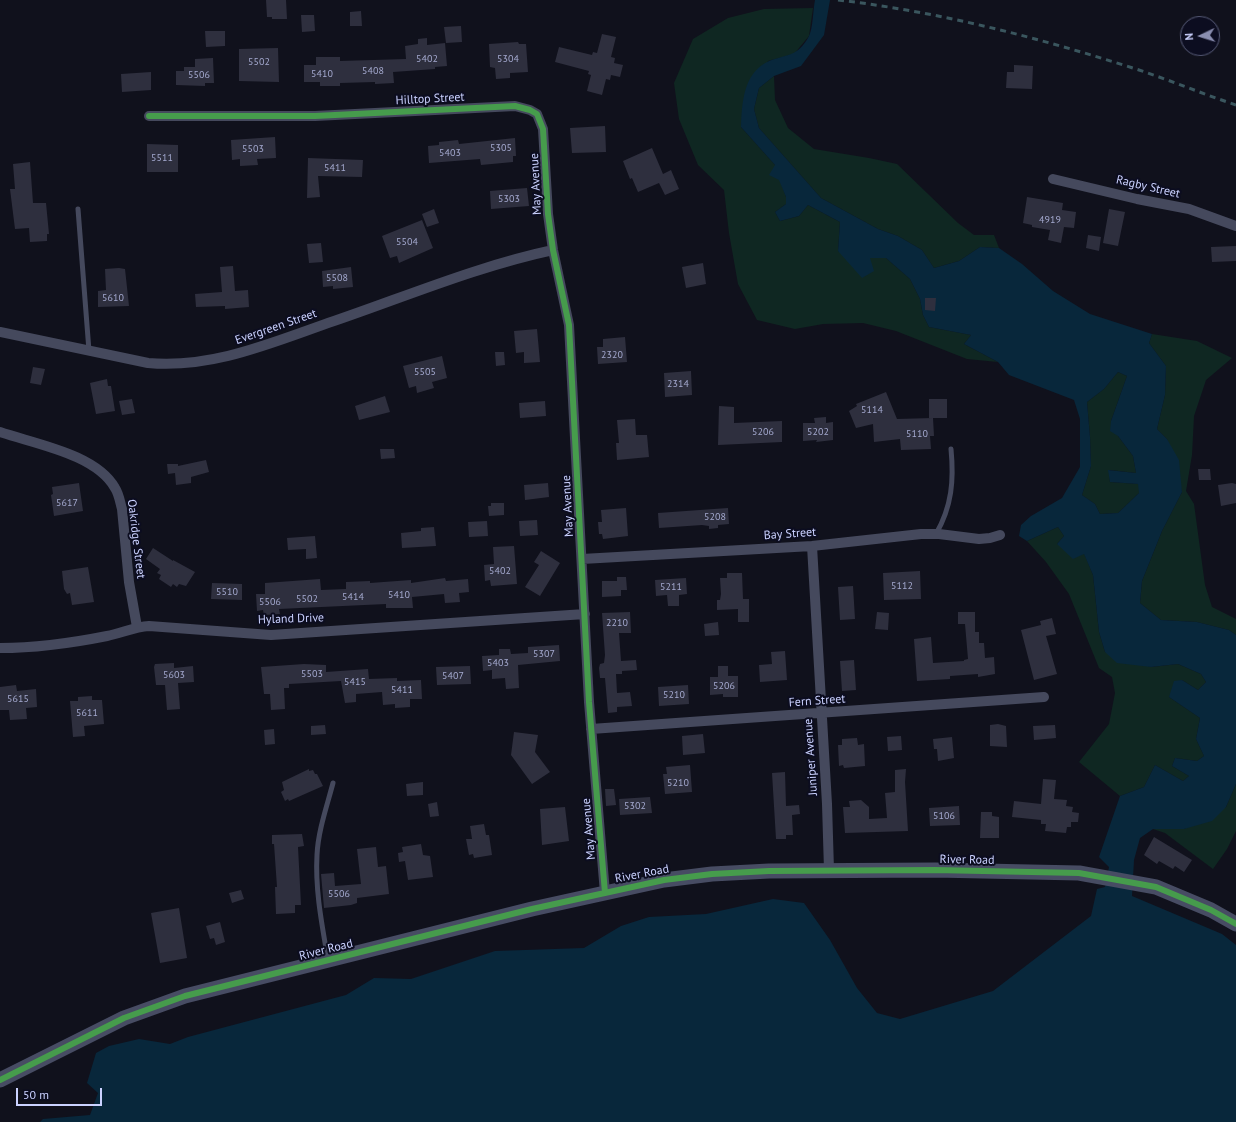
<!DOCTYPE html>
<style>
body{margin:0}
#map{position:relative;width:1236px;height:1122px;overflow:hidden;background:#10111c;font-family:"PT Sans",sans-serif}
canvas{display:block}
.north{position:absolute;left:1180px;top:16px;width:40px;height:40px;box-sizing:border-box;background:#0c0d20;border:1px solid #585c79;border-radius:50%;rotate:266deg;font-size:11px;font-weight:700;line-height:16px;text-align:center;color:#cbd2ff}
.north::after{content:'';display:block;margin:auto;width:14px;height:18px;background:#8a8eb0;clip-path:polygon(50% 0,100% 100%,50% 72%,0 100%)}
.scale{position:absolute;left:16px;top:1088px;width:86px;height:18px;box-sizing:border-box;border:2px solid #cbd2ff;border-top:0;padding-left:5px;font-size:12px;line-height:14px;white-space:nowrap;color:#cbd2ff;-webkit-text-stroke:3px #0c0d20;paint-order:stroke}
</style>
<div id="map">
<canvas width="1236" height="1122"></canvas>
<div class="north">N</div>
<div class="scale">50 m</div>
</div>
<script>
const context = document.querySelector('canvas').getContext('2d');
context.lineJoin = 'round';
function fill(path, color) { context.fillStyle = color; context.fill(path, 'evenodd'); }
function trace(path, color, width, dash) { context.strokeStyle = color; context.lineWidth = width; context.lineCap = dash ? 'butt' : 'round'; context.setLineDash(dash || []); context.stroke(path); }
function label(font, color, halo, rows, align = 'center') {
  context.font = font + ' "PT Sans",sans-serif'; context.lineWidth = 4; context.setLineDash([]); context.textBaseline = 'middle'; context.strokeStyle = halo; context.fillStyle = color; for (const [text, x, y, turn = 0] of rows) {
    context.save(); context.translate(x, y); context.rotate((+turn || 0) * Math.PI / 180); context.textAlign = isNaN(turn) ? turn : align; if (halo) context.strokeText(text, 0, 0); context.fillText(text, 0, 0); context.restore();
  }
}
const green = new Path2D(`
 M813 8 809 36 794 54 768 61 741 127 775 165 786 197V204L775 212 780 221 799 216 808 205 840 222 838 251 870 258H886L910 279 920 299 923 315 929 327 971 335 964 344 998 362 967 359 896 331 863 323 823 324 795 329 757 320 738 284 729 233 724 190 698 165 679 119 674 83 693 39 728 18 764 9Z
 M774 76 775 100 788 128 814 149 869 158 897 164 958 223 974 235H994L999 248 980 247 959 261 934 268 922 250 898 236 878 229 821 198 759 128 754 109 759 88Z
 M1152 334 1197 341 1232 358 1206 380 1194 416 1192 455 1186 491 1194 504 1205 585 1212 607 1236 619V635L1229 630 1197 622 1161 620 1140 603 1142 581 1162 531 1182 492 1167 439 1157 429 1165 395 1166 366 1149 343Z
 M1118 372 1127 376 1111 421 1118 436 1133 456 1136 473 1109 470 1110 482 1139 484V493L1118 513 1100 514 1095 504 1082 495 1091 466 1090 437 1087 402 1104 389Z
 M1058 527 1064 536 1057 544 1084 553 1093 575 1099 632 1105 652 1151 667 1178 664 1201 674 1206 682 1198 690 1182 680 1169 697 1200 718 1196 739 1204 756 1197 761 1175 758 1172 766 1189 776 1183 781 1155 765 1144 787 1120 796 1079 762 1109 724 1115 693 1112 677 1099 668 1069 594 1046 562 1027 541Z
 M1236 784V831L1227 849 1213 869 1165 833 1153 829H1184L1226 807Z`);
const water = new Path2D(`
 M815 0H830L824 35 801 66 774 76 759 88 754 109 759 128 821 198 878 229 898 236 922 250 934 268 959 261 980 247 999 248 1022 264 1053 291 1090 314 1152 334 1149 343 1166 366 1165 395 1157 429 1167 439 1179 460 1182 492 1162 531 1142 581 1140 603 1161 620 1197 622 1229 630 1236 635V784L1226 807 1212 821 1184 829H1153L1140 838 1134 860 1132 896 1222 934 1236 945V1122H40L43 1119 90 1115 98 1093 87 1083 96 1053 109 1046 139 1039 170 1044 188 1037 346 995 374 978 411 979 495 951 584 948 621 926 649 917 706 914 773 899 804 903 830 940 857 988 877 1013 900 1019 993 991 1091 916 1097 889 1105 887 1109 867 1099 857 1120 796 1144 787 1155 765 1183 781 1189 776 1172 766 1175 758 1197 761 1204 756 1196 739 1200 718 1169 697 1174 681 1182 680 1198 690 1206 682 1201 674 1178 664 1151 667 1117 663 1105 652 1099 632 1093 575 1084 554 1073 559 1057 544 1064 536 1058 527 1027 541 1019 536 1021 525 1031 516 1062 498 1080 467V419L1074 400 1009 375 998 362 964 344 971 335 929 327 923 315 920 299 910 279 886 258H870L874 271 862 278 838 251 840 222 808 205 799 216 780 221 775 212 786 204V197L779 180 769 175 775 165 741 127C742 103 743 73 769 61 787 54 798 57 809 36 813 28 813 10 815 0ZM1118 372 1127 376 1111 421 1110 431 1118 436 1133 456 1136 473 1108 470 1110 482 1138 484 1139 493 1118 513 1100 514 1095 504 1082 495 1091 466 1090 437 1087 402 1104 389Z`);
const building = new Path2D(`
 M266 0H286L287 19H272V17H267Z
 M361 11 362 26H350V12Z
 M301 15H314L315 31 302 32Z
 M461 26 462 42 446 43 444 27Z
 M205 31H225V46L206 47Z
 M602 34 616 37 611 57 615 58 614 63 623 65 620 77 611 75 610 80 606 79 602 95 587 91 591 75 588 74 589 71 555 62 559 47 592 55 593 52 597 53Z
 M427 38V45L445 43 447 66 435 67V69L393 72 394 83 375 84V82L340 83V86H320V82H304V65H316V57H340V61L406 59 405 46 418 44V39Z
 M518 42 519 44H526L528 72 510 73V78L496 79 495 68 490 67 489 44Z
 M278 48 279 82 239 81V49Z
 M213 58 214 83H205V86L176 85V71H184V67H195V59Z
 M1014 65 1033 66 1032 89 1006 88 1007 72H1014Z
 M151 72V90L122 92 121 74Z
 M605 126 606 152 572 153 570 128Z
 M275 137 276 158 257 159 258 165 240 166V159L232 160 231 140Z
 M515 138 516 156H513V162L481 165 480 159 429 163 428 146 439 145V142L458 140 459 144Z
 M147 144 178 145V172H147Z
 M652 148 663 174 671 170 679 189 665 195 659 183 638 192 632 178 630 179 623 161Z
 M308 158 363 160 362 177 318 176 320 197 307 198Z
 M30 162 33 203H46L49 234H47V241L30 242 29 228 15 229 10 189H15L13 164Z
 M527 188 529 206 491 209 490 191Z
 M1027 197 1063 203 1062 210 1076 212 1074 228 1064 227 1061 243 1048 240 1050 230 1032 227V225L1023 223Z
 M434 209 439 223 427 227 422 214Z
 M1109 209 1125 212 1118 246 1103 243Z
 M422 220 433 248 399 263 397 256 390 258 382 236Z
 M1088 235 1101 237 1099 251 1086 248Z
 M321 243 323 262 309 263 307 244Z
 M1236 246V261L1212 262 1211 247Z
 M703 263 706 284 686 288 682 267Z
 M233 266 235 291 248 290 249 307 225 309V306L196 307 195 294 222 292 220 267Z
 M351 267 353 287 333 289V286L323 287 322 271Z
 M119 268 125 269 129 306 98 307V291L106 290 105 269Z
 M925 298H936L935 311 925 310Z
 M537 329 540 362 524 363V352L516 353 514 331Z
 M625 337 627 362 598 364 597 347H603V339Z
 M495 352H504L505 365 496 366Z
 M442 356 447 378 432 382 434 388 417 393 416 386 409 388 403 366Z
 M33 367 45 369 41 385 30 383Z
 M691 371 692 395 665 397 664 373Z
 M107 379 108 386H111L115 411 96 414 90 383Z
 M886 392 897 419 933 418 934 436H930L931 449 901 450 900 439 874 442 873 424 856 428 849 411 857 406 856 404Z
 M385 396 390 412 359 420 355 406Z
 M132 399 135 413 122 415 119 401Z
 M929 399H947V418H929Z
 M545 401 546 416 520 418 519 403Z
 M719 406 734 407V423L782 421V442L718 445Z
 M826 417V423L833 422V440L816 442 817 440 803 441V423H815L814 418Z
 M635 419 636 435H647L649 457 617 460 616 443H619L617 420Z
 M380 449H394L395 458 381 459Z
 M206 460 209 472 191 477V483L176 485 175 473 168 474 167 464H178V466Z
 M1198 469H1210L1211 480H1199Z
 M79 483 83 511 54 516 51 495 53 494 52 487Z
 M548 483 549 497 525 500 524 485Z
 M1232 483 1236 484V503L1221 506 1218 485Z
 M491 503H504V515L489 516 488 506H491Z
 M626 508 628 536 603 539 602 534H599L598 522H602L601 510Z
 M728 508 729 524 718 525V528L709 529V526L702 525 659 528 658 513Z
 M537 520 538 535 520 536 519 521Z
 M487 521 488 536 469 537 468 522Z
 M434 527 436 546 402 548 401 533 421 531V528Z
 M315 536 317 558 306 559V549L288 550 287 538Z
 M514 546 517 584 491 586 490 580 485 581 484 565 494 564 493 547Z
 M153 548 173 561V560L195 572 186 586 179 584 177 587 173 584 171 587 159 579 161 575 157 573 160 569 146 559Z
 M541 551 560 563 540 596 525 587 539 565 534 562Z
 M88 567 94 602 72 605 70 593 67 594 64 589 62 571Z
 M920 571 921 599 884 600 883 573Z
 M727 573H742L743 599H749V622H738V609L717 610V600H720L721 594 720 578H727Z
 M617 577H626L627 590H621V596L602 597V581H617Z
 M445 578 446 581 468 579 469 592 459 593 460 602 445 603 444 594 412 597 413 608H386V604L300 608 279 609 280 614 264 615 263 610 257 611 256 594H265V583L320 579 321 590 346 589V582L370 581V583L411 580V583Z
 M686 578 687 594 679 595V606H668L667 595 656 596 655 580Z
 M212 583 242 584V600L211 599Z
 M853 586 855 619 840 620 838 587Z
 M630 612 631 633H619L621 661 636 660 637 670 622 671V674H616L617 693 630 692 632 706 617 707V712L608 713 605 678H600L599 668 600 664 604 663 605 655 602 613Z
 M877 612 889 613 888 630 875 629Z
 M958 612H975V632H979V643H984L985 658 994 657 995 674 978 677V674L950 676V679L917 681 914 639 931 637 933 663 964 661V660L968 659 965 624H958Z
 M1052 618 1056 634 1046 636 1057 674 1034 680 1021 630 1041 625 1040 621Z
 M718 622 719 635 705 636 704 624Z
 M559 645 560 661 518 665 519 688 506 689 505 678 492 679V670L483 671 482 656 499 655V649H510L511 654 528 653V647Z
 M785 651 787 680 760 682 759 665 772 664 771 652Z
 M854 660 856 690 842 691 840 661Z
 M174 663V668L193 666 194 682 178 683 180 709 167 710 165 685H156L154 667 155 664Z
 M304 664 326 665V672L368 669 369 679 397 678V681L421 680 422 699H410V707L395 708V704L383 705 382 692 356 694V702L345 703 341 681 289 684V688H284L285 709 271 710 270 694H264L261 667Z
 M470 666 471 684 437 685 436 667Z
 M718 666H728V676H738V697H723V694L710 695V677H718Z
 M16 685 17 691 36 689 37 707 26 708 27 719 10 720 9 710H0V687Z
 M688 685 689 704 659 706 658 687Z
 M92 696V700H102L104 724 84 726 85 736 73 737 70 701H78V697Z
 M998 724 1006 726 1007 747 990 746V725Z
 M325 725 326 734 311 735V726Z
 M1055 725 1056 738 1034 740 1033 726Z
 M274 729 275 744 265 745 264 730Z
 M514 732 538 735 535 752 550 772 532 784 511 755Z
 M703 734 705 753 683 755 682 736Z
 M901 736 902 750 888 751 887 737Z
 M952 737 954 758 938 761 937 749H934L933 739Z
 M857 738 858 745 864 744 865 766 844 768 843 765 839 766 838 745H842V739Z
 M690 765 692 792 665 794 663 774H667L666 767Z
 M309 769V771L313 770 315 774H317L323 786 289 801 288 799 285 801 281 792 284 790 282 782Z
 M906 769 905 782 908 831 845 833 843 807H850L849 801 861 800 869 807V819L887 818 885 793 895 792V770Z
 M785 772 786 806 799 805 800 814 792 815 793 835H786V839H776L772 773Z
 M1043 779 1056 780 1054 799 1067 800 1066 806 1073 807 1072 812 1079 813 1078 822H1071V827H1067L1066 833 1045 831 1046 824H1041V820L1012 817 1014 801 1041 804Z
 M423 782V795L407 796 406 784Z
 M605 789H614L616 805 606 806Z
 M650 797 652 813 620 815 619 799Z
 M437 802 439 816 430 817 428 804Z
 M959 806 960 825 930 826 929 808Z
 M565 807 569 841 542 845 540 809Z
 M981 812H992V816L999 817V838H980Z
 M484 824 486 835H489L492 855 474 858 473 854 469 855 466 839H472L470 826Z
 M302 834 304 846 298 847 301 905H295V913L276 914 275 887H277L274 844H272V835Z
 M1154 837 1192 860 1184 872 1175 866 1173 869 1159 861 1157 864 1144 855Z
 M421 844 423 855 430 856 433 877 408 880 405 861 399 862 398 853 403 852 402 847Z
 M376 847 378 867 386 866 389 894 357 898V903L351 905 324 908 321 874 334 873 335 886 361 884 357 849Z
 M241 890 244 899 232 903 229 893Z
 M179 908 187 958 160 963 151 913Z
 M220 922 225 942 216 945 214 938 210 939 206 926Z`);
const lane = new Path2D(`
 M78 209 89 351
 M936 534C952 506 954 480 951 449
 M328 960C322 925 315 890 317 855 318 831 327 806 333 783`);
const street = new Path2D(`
 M149 116H315L515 106 530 110 537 114 543 129 548 214 553 250 569 325 589 702 605 893
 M1053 179 1137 199 1189 209 1236 226
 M0 332 148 363C213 369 273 342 334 321 407 296 478 266 553 250
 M0 432C35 444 96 454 115 488 119 494 120 502 122 509L129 582 137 627
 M812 546 827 804 829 870
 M582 559 812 546 921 534H939L979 539 990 538 1000 535
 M0 648C36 648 72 643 107 636 122 633 134 627 149 626L271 635 585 614
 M591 729 1044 697`);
const secondary = new Path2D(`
 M0 1080 124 1018 185 996 532 909 664 880 712 874 769 871 935 870 1079 873 1156 887 1211 910 1236 924`);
const rail = new Path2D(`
 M838 0C941 12 1040 38 1139 70 1172 81 1203 94 1236 105`);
const cycleway = new Path2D(`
 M149 116H315L515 106 530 110 537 114 543 129 548 214 553 250 569 325 589 702 605 893
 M0 1080 124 1018 185 996 532 909 664 880 712 874 769 871 935 870 1079 873 1156 887 1211 910 1236 924`);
const numberNames = [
 ["5402",427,59],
 ["5304",508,59],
 ["5502",259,62],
 ["5408",373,71],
 ["5410",322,74],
 ["5506",199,75],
 ["5305",501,148],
 ["5503",253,149],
 ["5403",450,153],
 ["5511",162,158],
 ["5411",335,168],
 ["5303",509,199],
 ["4919",1050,220],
 ["5504",407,242],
 ["5508",337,278],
 ["5610",113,298],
 ["2320",612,355],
 ["5505",425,372],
 ["2314",678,384],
 ["5114",872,410],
 ["5206",763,432],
 ["5202",818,432],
 ["5110",917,434],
 ["5617",67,503],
 ["5208",715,517],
 ["5402",500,571],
 ["5112",902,586],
 ["5211",671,587],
 ["5510",227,592],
 ["5410",399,595],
 ["5414",353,597],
 ["5502",307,599],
 ["5506",270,602],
 ["2210",617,623],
 ["5307",544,654],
 ["5403",498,663],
 ["5503",312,674],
 ["5603",174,675],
 ["5407",453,676],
 ["5415",355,682],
 ["5206",724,686],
 ["5411",402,690],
 ["5210",674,695],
 ["5615",18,699],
 ["5611",87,713],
 ["5210",678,783],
 ["5302",635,806],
 ["5106",944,816],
 ["5506",339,894]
];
const streetNames = [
 ["Hilltop Street",430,99,-3],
 ["May Avenue",536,184,-93],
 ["Ragby Street",1148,187,13],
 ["Evergreen Street",276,327,-19],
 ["May Avenue",568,506,-93],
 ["Bay Street",790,534,-4],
 ["Oakridge Street",136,539,83],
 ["Hyland Drive",291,619,-2],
 ["Fern Street",817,701,-4],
 ["Juniper Avenue",811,757,-94],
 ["May Avenue",589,829,-95],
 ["River Road",967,860,1],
 ["River Road",642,874,-11],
 ["River Road",326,950,-14]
];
fill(green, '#0f2722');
fill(water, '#08273b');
fill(building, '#2e2f3e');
trace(lane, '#45495d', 5);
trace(street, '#45495d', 10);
trace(secondary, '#474c63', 15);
trace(rail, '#3a565e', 3, [6, 5]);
trace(cycleway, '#469c4c', 6);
label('10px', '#a4a9cf', null, numberNames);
label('12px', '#cbd2ff', '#0c0d20', streetNames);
</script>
